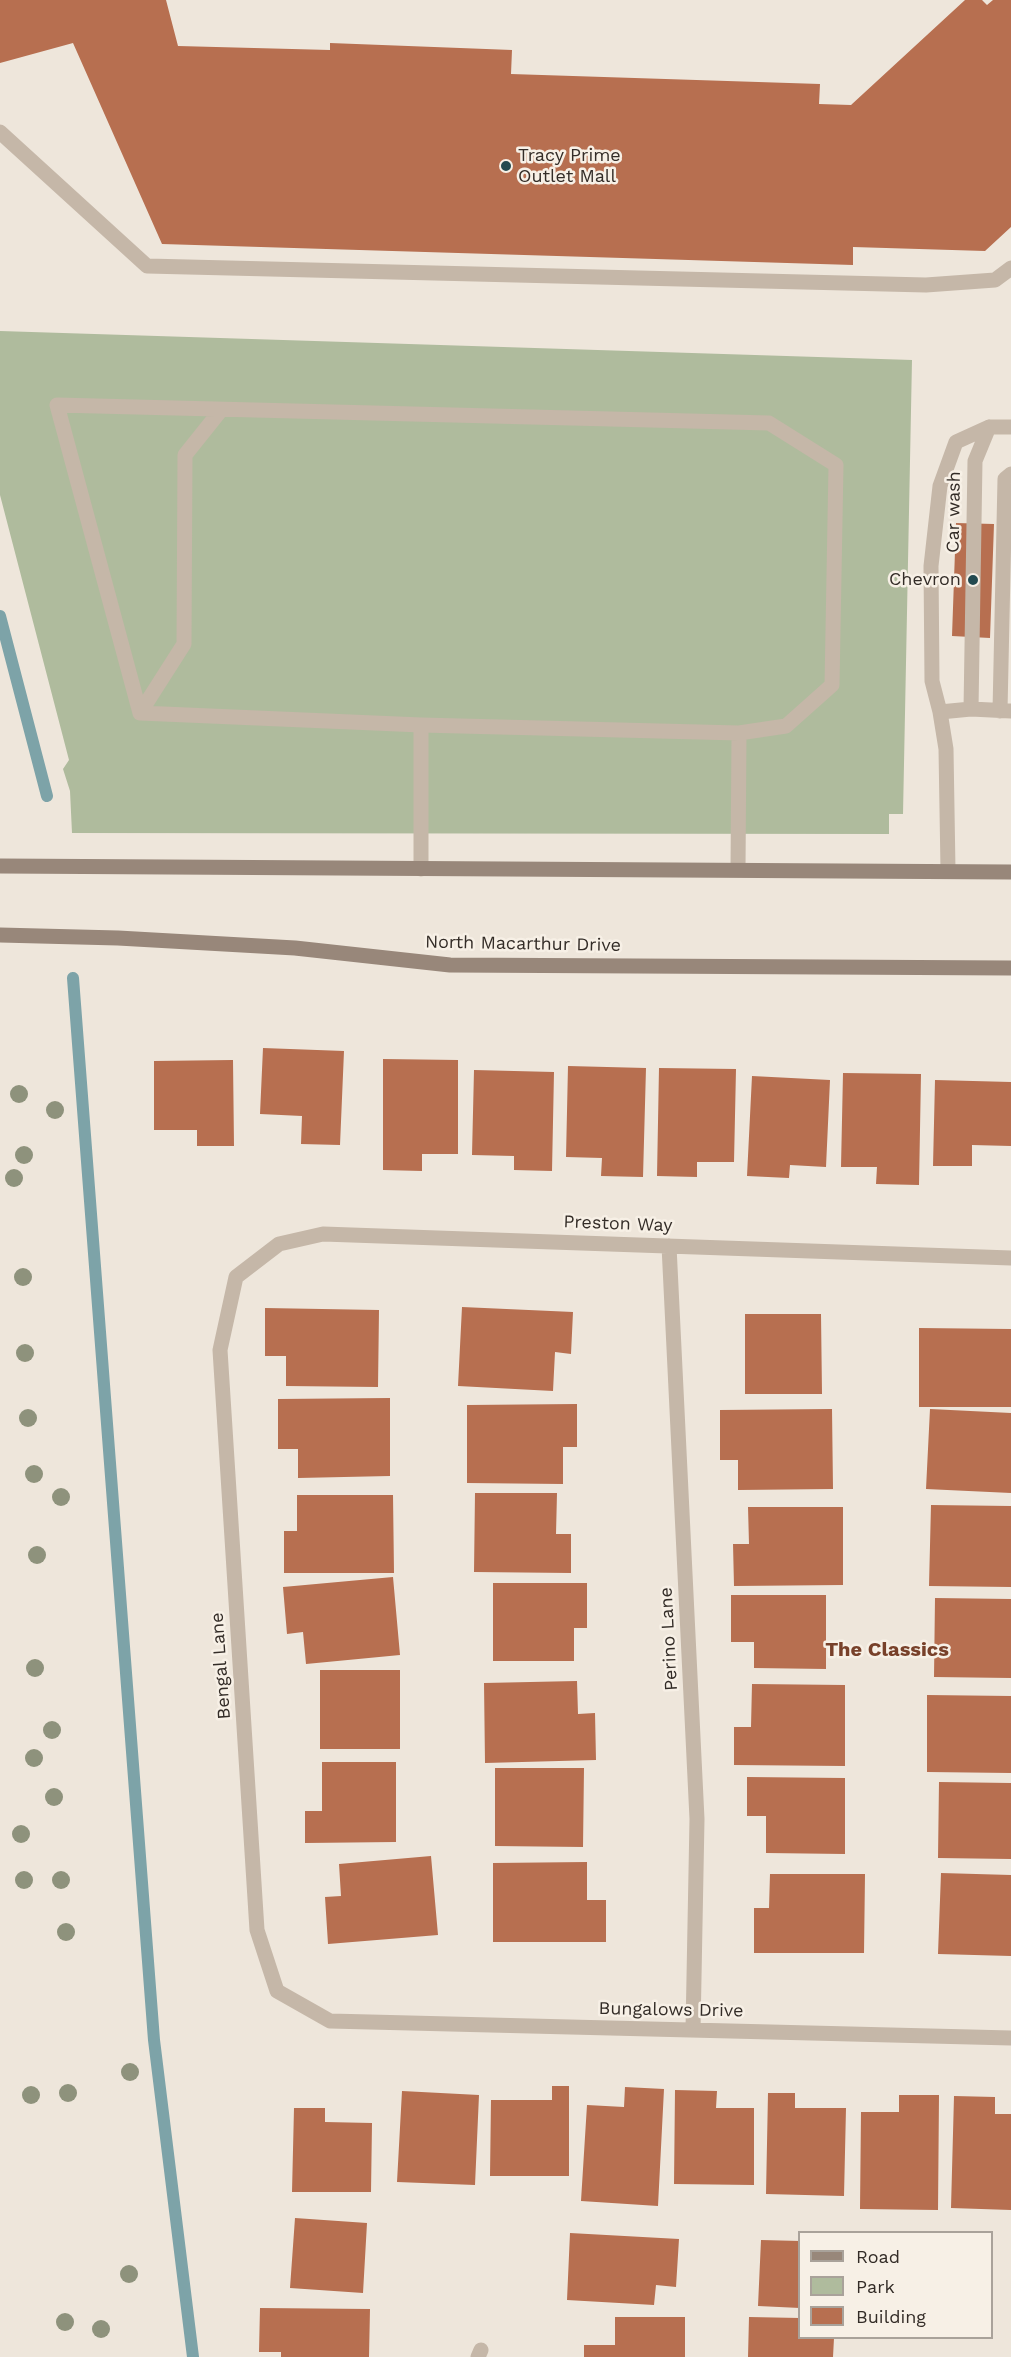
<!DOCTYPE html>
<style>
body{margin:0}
#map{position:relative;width:1011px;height:2357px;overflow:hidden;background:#eee6db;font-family:"Work Sans",sans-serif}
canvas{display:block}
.legend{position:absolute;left:798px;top:2231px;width:195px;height:108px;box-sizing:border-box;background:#f7f0e6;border:2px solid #a9a29a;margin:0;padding:8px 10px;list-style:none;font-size:18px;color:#332c27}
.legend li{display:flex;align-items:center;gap:12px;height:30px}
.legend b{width:30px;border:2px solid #a9a29a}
</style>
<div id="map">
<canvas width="1011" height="2357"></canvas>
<ul class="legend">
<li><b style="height:8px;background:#98877a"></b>Road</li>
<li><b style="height:16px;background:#afbb9d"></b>Park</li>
<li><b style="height:16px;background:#b76f50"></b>Building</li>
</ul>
</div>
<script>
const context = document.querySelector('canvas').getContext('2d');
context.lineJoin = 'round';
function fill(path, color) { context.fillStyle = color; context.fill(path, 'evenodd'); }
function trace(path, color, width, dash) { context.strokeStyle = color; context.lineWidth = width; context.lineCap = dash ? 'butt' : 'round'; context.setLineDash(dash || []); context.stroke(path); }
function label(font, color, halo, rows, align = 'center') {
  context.font = font + ' "Work Sans",sans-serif'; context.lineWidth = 5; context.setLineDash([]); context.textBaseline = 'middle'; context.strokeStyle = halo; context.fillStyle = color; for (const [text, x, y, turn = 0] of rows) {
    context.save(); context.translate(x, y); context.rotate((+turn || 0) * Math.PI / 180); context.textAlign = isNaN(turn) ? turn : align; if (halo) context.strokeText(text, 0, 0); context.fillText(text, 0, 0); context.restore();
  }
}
const green = new Path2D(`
 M0 331 912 360 903 814H889V834L72 833 70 791 63 769 69 760 0 495Z`);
const stream = new Path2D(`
 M0 616 47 796
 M73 978 154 2040 193 2357`);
const building = new Path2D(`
 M0 0H166L178 46 330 50V43L512 50 511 74 820 84 819 104 851 105 965 0H982L987 5 993 0H1011V227L985 251 853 247V265L162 244 73 43 0 63Z
 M956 523 994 524 990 638 952 636Z
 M263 1048 344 1051 340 1145 301 1144 302 1116 260 1114Z
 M383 1059 458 1060V1154H422V1171L383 1170Z
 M233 1060 234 1146H197V1130H154V1061Z
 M568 1066 646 1068 643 1177 601 1176 602 1158 566 1157Z
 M659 1068 736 1069 734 1162H697V1177L657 1176Z
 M474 1070 554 1072 552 1171 514 1170V1156L472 1155Z
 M843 1073 921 1074 919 1185 876 1184 877 1167H841Z
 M752 1076 830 1080 826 1167 790 1165 789 1178 747 1176Z
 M935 1080 1011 1082V1146L972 1145V1166H933Z
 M462 1307 573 1312 571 1354 555 1352 553 1391 458 1386Z
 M265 1308 379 1310 378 1387 286 1386V1356H265Z
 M745 1314H821L822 1394H745Z
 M919 1328 1011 1329V1407H919Z
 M390 1398V1476L298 1478V1449H278V1399Z
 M577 1404V1447H563V1484L467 1483V1405Z
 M832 1409 833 1489 738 1490V1460H720V1410Z
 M930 1409 1011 1413V1493L926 1489Z
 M475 1493H557L556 1534H571V1573L474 1572Z
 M297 1495H393L394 1573H284V1531H297Z
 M931 1505 1011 1506V1587L929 1586Z
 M748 1507H843V1585L734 1586 733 1544H749Z
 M393 1577 400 1655 306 1664 303 1632 287 1634 283 1587Z
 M493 1583H587V1628H574V1661H493Z
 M731 1595H826V1669L754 1668V1642H731Z
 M935 1598 1011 1599V1678L934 1677Z
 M320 1670H400V1749H320Z
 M577 1681 578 1714 595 1713 596 1760 485 1763 484 1683Z
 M752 1684 845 1685V1766L734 1765V1727H751Z
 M927 1695 1011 1696V1773L927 1772Z
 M322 1762H396V1842L305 1843V1811H322Z
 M495 1768H584L583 1847 495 1846Z
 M747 1777 845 1778V1854L766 1853V1816H747Z
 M939 1782 1011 1783V1859L938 1858Z
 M431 1856 438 1935 328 1944 325 1897 341 1896 339 1864Z
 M587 1862V1900H606V1942H493V1863Z
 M941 1873 1011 1875V1956L938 1954Z
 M770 1874H865L864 1953H754V1908H769Z
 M552 2086H569V2176H490L491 2100H552Z
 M625 2087 664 2089 658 2206 581 2201 587 2105 624 2107Z
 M675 2090 717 2091 716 2108H754V2185L674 2184Z
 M402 2091 479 2095 475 2185 397 2182Z
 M768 2093H795V2108H846L844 2196 766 2194Z
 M899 2095H939L938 2210 860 2209 861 2112H899Z
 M954 2096 995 2097V2114H1011V2210L951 2208Z
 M294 2108H325V2122L372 2123 371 2192H292Z
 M295 2218 367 2223 363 2293 290 2288Z
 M570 2233 679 2239 676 2287 656 2285 654 2305 567 2300Z
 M761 2240 800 2241V2308L758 2306Z
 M260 2308 370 2309 369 2357H281V2352H259Z
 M615 2317H685V2357H584V2345H615Z
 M749 2317 800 2318V2338H834L833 2357H748Z`);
const service = new Path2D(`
 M0 132 147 266 926 285 995 280 1011 268
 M971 709 975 461 989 427
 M1000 711 1005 479 1011 474
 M940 712 932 681 931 566 940 486 956 442 989 427H1011
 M140 713 184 644 185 455 221 410
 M421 725V869
 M738 869 739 733 786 726 832 685 836 465 769 423 57 405 140 713 421 725 739 733
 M948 870 946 749 940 712 971 709 1011 711`);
const minor = new Path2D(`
 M669 1246 697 1819 693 2030
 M1011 1258 323 1234 279 1244 236 1277 220 1350 257 1930 277 1991 330 2021 1011 2038
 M478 2357 481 2350`);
const secondary = new Path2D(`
 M0 866 1011 872
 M0 935 118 938 295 948 450 965 1011 968`);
const trees = [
 [19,1094],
 [55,1110],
 [24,1155],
 [14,1178],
 [23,1277],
 [25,1353],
 [28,1418],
 [34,1474],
 [61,1497],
 [37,1555],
 [35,1668],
 [52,1730],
 [34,1758],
 [54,1797],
 [21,1834],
 [24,1880],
 [61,1880],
 [66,1932],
 [130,2072],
 [68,2093],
 [31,2095],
 [129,2274],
 [65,2322],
 [101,2329]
];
const markers = [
 [506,166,6,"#22494f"],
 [973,580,6,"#22494f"]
];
const poiNames = [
 ["Tracy Prime",518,156],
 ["Outlet Mall",518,177],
 ["Chevron",961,580,"right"]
];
const streetNames = [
 ["Car wash",954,512,-89],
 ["North Macarthur Drive",523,944,1],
 ["Preston Way",618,1224,2],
 ["Perino Lane",669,1639,-93],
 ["Bengal Lane",221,1666,-94],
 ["Bungalows Drive",671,2010,1]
];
const neighbourhoodNames = [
 ["The Classics",887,1650]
];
fill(green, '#afbb9d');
trace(stream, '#7da3a8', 12);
fill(building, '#b76f50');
trace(service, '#c5b7a8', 15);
trace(minor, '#c5b7a8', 15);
trace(secondary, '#98877a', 15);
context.fillStyle = '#8e927c';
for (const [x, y] of trees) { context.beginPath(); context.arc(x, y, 9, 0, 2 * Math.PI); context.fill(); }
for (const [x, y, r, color] of markers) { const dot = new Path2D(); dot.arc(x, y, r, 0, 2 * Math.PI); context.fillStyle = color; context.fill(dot); trace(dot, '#f7f0e6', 2); }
label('18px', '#332c27', '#f7f0e6', poiNames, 'left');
label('18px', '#332c27', '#f7f0e6', streetNames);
label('bold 20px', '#78412a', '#f7f0e6', neighbourhoodNames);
</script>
